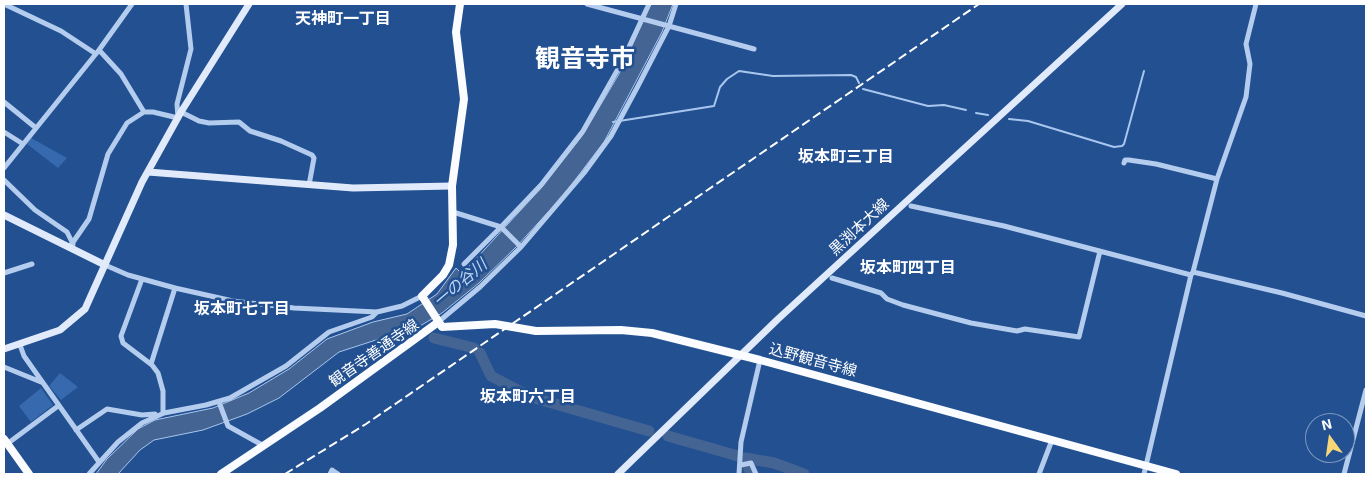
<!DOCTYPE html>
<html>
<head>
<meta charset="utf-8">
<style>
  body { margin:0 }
  #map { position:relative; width:1370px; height:478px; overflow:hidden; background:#225091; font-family:"Exo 2",sans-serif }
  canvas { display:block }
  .frame { position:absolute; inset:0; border:5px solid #fff; pointer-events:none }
  .north { position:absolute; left:1305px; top:413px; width:50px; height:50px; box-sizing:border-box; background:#225091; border:1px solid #7a96bd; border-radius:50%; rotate:346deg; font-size:14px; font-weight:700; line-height:20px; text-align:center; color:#fff }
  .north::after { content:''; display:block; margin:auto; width:18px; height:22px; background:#f8d677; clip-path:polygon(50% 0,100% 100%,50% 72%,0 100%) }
</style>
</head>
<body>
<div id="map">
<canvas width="1370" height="478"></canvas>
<div class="frame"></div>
<div class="north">N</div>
</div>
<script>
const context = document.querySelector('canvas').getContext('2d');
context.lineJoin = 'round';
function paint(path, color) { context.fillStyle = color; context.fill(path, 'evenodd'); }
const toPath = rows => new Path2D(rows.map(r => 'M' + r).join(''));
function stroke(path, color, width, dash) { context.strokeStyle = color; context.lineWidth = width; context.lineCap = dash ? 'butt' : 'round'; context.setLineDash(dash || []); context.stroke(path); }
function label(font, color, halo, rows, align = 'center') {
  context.font = font + ' "Exo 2","Noto Sans JP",sans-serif'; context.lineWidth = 5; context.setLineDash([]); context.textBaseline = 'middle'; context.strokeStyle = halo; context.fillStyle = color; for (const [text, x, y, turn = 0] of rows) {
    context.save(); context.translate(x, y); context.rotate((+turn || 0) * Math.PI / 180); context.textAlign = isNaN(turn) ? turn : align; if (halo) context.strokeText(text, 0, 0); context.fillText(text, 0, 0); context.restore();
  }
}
const green = toPath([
  [31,138,67,158,58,168,27,144],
  [60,373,78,387,61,400,49,386],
  [41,388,53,405,31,422,19,406]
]);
const water = toPath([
  [651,4,673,4,662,32,604,142,562,197,516,247,479,283,442,313,408,333,379,339,339,352,279,398,247,414,203,430,154,440,140,450,118,474,96,474,107,459,138,429,155,420,213,408,249,393,289,369,327,339,373,322,407,314,437,294,456,268,462,274,542,187,582,136,619,74,651,4]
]);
const stream = toPath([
  [863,89,928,106,944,105,966,110],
  [976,113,988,115],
  [1009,119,1028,121,1114,147,1122,146,1124,144,1144,71],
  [613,122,714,106,720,87,727,79,739,71,773,76,851,75,856,77,859,83]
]);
const river = toPath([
  [434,338,474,348],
  [480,353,491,376,531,397,649,431],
  [668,436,738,456],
  [745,458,774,463,804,474],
  [748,467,752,474]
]);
const street = toPath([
  [4,4,61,31,96,54],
  [587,4,754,49],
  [99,50,121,74,144,112],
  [4,102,36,128],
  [181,112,199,121,209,123,239,122,250,131,281,141,312,155,314,158,309,185],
  [4,132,23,144],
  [1124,163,1125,160,1129,160,1156,164,1217,179],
  [4,168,99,50,132,4],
  [4,180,35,210,67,232,73,244],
  [911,206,1004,226,1191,275,1193,272,1282,293,1366,316],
  [453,212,501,227,541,185,583,131,622,62,649,4],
  [69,248,89,219,108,154,127,123,144,112,153,112,178,118,177,104,191,49,186,4],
  [464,264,501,227,521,247],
  [105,265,128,275,175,288,233,301,294,308,377,312,402,306,422,296],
  [1193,272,1217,179,1246,97,1250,64,1246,44,1256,4],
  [4,273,32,264],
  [832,278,881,293,887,299,903,305,971,323,1017,331,1025,329,1079,337,1100,251],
  [142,279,121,336,123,343,152,365,158,373,163,391,163,413],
  [437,323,480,287,521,247,584,173,611,136,638,86,669,26,676,4],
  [20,345,24,356,99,462],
  [151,364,175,288],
  [4,367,41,382],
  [219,402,228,426,264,446],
  [76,430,107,409,142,415,155,414],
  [7,444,58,406],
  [741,465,751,463,756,474],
  [89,474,118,442,142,423,164,413,206,405,230,398,286,366,329,332,372,317,377,312],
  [330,474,332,470,338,474],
  [739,474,741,442,760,360],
  [1039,474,1052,440],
  [1144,474,1191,275],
  [1344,474,1366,390]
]);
const secondary = toPath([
  [148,172,353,188,452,186],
  [4,215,105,265],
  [4,349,60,330,85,309,142,182,181,112,249,4],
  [618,474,778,319,1122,4]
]);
const primary = toPath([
  [460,4,456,32,464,99,452,186,453,245,449,265,443,275,422,296,442,327,495,324,536,331,621,330,652,333,760,360,1176,474],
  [4,439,29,474],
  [221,474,320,408,437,323]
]);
const rail = toPath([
  [285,474,366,424,979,4]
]);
const streetNames = [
  ["黒渕本大線",859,227,-43],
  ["観音寺善通寺線",374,353,-35],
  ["込野観音寺線",813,360,15]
];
const neighbourhoodNames = [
  ["天神町一丁目",343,19],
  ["坂本町三丁目",846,157],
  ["坂本町四丁目",908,268],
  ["坂本町七丁目",242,309],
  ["坂本町六丁目",528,397]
];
const waterNames = [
  ["一の谷川",460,283,-40]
];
const townNames = [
  ["観音寺市",585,59]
];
paint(green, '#3669ae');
paint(water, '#446493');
stroke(water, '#a8c6ee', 1);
stroke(stream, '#a8c6ee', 2);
stroke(river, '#446493', 11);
stroke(street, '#b4cced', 5);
stroke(secondary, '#e0eafa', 7);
stroke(primary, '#fafcff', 8);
stroke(rail, '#fff', 2, [9, 4]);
label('15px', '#fff', '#225091', streetNames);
label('bold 16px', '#fff', '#225091', neighbourhoodNames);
label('italic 16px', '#c0d6f3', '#225091', waterNames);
label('bold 25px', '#fff', '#225091', townNames);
</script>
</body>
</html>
